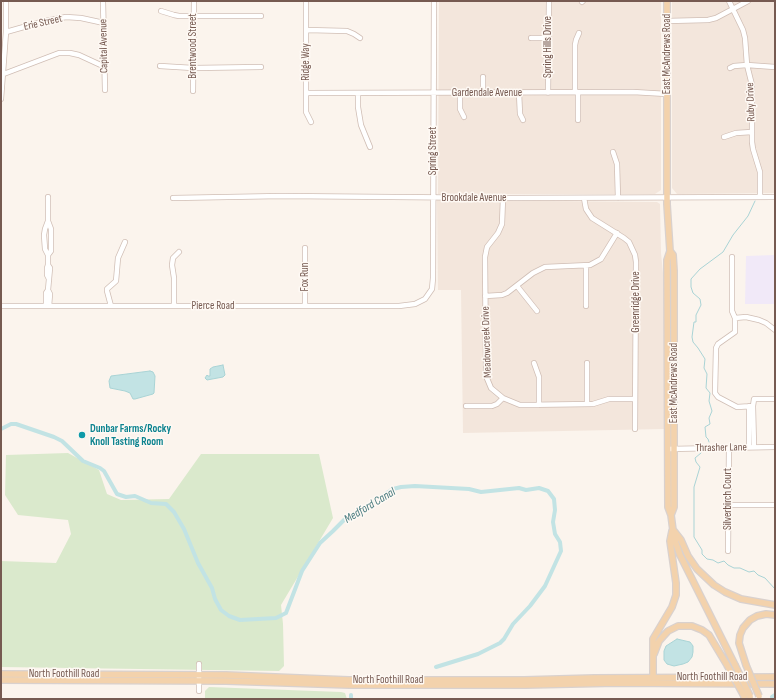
<!DOCTYPE html>
<html>
<head>
<meta charset="utf-8">
<style>
  body { margin:0 }
  #map { position:relative; width:776px; height:700px; overflow:hidden; background:#fbf4ed; font-family:"Sofia Sans Condensed",sans-serif }
  canvas { display:block }
  .frame { position:absolute; inset:0; border:2px solid #765a51; pointer-events:none }
</style>
</head>
<body>
<div id="map">
<canvas width="776" height="700"></canvas>
<div class="frame"></div>
</div>
<script>
const context = document.querySelector('canvas').getContext('2d');
context.lineJoin = 'round';
function paint(path, color) { context.fillStyle = color; context.fill(path, 'evenodd'); }
const toPath = rows => new Path2D(rows.map(r => 'M' + r).join(''));
function stroke(path, color, width, dash) { context.strokeStyle = color; context.lineWidth = width; context.lineCap = dash ? 'butt' : 'round'; context.setLineDash(dash || []); context.stroke(path); }
function label(font, color, halo, rows, align = 'center') {
  context.font = font + ' "Sofia Sans Condensed",sans-serif'; context.lineWidth = 3; context.setLineDash([]); context.textBaseline = 'middle'; context.strokeStyle = halo; context.fillStyle = color; for (const [text, x, y, turn = 0] of rows) {
    context.save(); context.translate(x, y); context.rotate((+turn || 0) * Math.PI / 180); context.textAlign = isNaN(turn) ? turn : align; if (halo) context.strokeText(text, 0, 0); context.fillText(text, 0, 0); context.restore();
  }
}
const residential = toPath([
  [439,1,661,1,661,190,655,194,438,194],
  [672,1,775,1,775,193,677,194,672,188],
  [437,200,657,202,660,204,661,253,664,283,664,429,463,433,461,290,438,290]
]);
const education = toPath([
  [775,255,775,304,745,304,746,256]
]);
const green = toPath([
  [68,453,99,470,107,494,121,500,169,499,201,454,319,454,333,518,281,605,283,624,284,666,279,671,1,667,1,561,56,563,71,534,68,520,18,515,5,495,6,455],
  [209,687,341,692,345,693,347,699,205,699,205,691]
]);
const water = toPath([
  [223,365,225,375,223,377,207,380,205,378,207,375,208,376,210,376,210,369,213,367,223,365],
  [150,371,153,372,155,376,154,393,153,394,135,399,133,399,130,393,125,391,110,388,109,381,111,376,150,371],
  [677,639,690,642,693,646,693,652,692,657,688,662,683,664,674,666,667,664,664,660,664,651,666,646,677,639]
]);
const stream = toPath([
  [709,442,708,439,706,437,705,427,710,424,709,418,712,411,709,401,710,393,706,388,707,374,704,368,705,359,698,348,693,342,692,337,694,322,696,322,696,315,701,305,700,299,693,293,691,287,691,279,700,269,723,252,733,235,748,216,755,201],
  [701,453,695,458,696,462,700,467,694,487,694,537,702,550,702,554,707,559,713,560,718,563,724,561,728,565,734,568,740,568,749,572,754,571,758,575,765,578,775,589]
]);
const canal = toPath([
  [1,429,11,424,16,424,54,437,62,441,83,461,100,468,104,471,117,494,126,497,135,496,151,503,166,504,174,512,184,529,198,563,212,588,215,599,221,610,229,616,240,620,276,618,286,613,302,571,320,543,333,531,345,519,369,505,393,489,401,487,415,486,469,489,481,492,519,488,526,490,539,488,548,491,554,499,555,510,553,522,555,534,560,542,561,551,545,586,530,606,513,624,504,639,500,643,478,654,436,667],
  [772,697,775,695],
  [351,699,351,695]
]);
const minor = toPath([
  [103,1,105,90],
  [306,1,306,112,311,122],
  [729,1,743,30,745,38,747,65,752,85,752,142,753,149,760,172,760,197],
  [582,2,583,1],
  [161,11,174,15,179,16,261,16],
  [667,21,708,20,716,18,748,1],
  [307,30,347,31,354,34,360,38],
  [6,32,45,21,66,17,81,18,104,23],
  [531,38,548,38],
  [160,66,193,68,261,67],
  [730,68,734,66,747,65,775,67],
  [1,75,59,53,70,53,79,55,105,67],
  [483,77,483,93],
  [193,91,194,1],
  [575,92,575,45,576,40,579,33],
  [306,93,633,92,667,94],
  [358,93,358,107,361,125,370,147],
  [460,93,460,109,464,117],
  [519,93,520,114,523,120],
  [548,93,549,1],
  [1,99,6,32,6,1],
  [578,120,578,92],
  [724,137,736,133,752,132],
  [613,152,617,164,618,198],
  [48,197,48,221,51,229,51,251,48,255,48,265,47,268,47,275,49,279],
  [173,198,282,196,503,198,775,197],
  [503,198,502,224,498,233,487,247,485,257,486,368,486,376,491,388,503,398,520,405,593,404,609,399,635,399],
  [584,198,586,209,592,218,624,238,629,242,635,255,636,262,635,429],
  [48,221,45,229,44,235,45,249,48,255],
  [732,257,732,311,735,318,735,332,718,344,716,348,715,393,718,397,737,407,753,406,754,399,775,399],
  [48,265,50,268,48,290,50,294,49,306],
  [517,286,537,311],
  [485,296,502,295,507,293,533,273,545,267,590,265,601,259,617,233],
  [1,306,399,306,415,304,425,299,432,289,433,278,434,1],
  [46,306,46,293,48,290],
  [111,306,107,291,107,289,116,281,118,258,125,242],
  [174,306,174,278,172,265,173,258,179,252],
  [305,306,305,248],
  [586,306,586,266],
  [735,318,746,317,759,320,766,323,775,330],
  [534,363,539,377,539,405],
  [587,363,587,404],
  [466,406,492,406,497,404,503,398],
  [749,406,749,447],
  [753,406,754,447],
  [668,449,775,447],
  [729,505,775,505],
  [728,551,729,448],
  [199,691,199,664]
]);
const major = toPath([
  [667,1,667,204,670,251,673,255,674,271,674,507,671,515],
  [670,251,667,260,668,507,671,515,674,538,680,555,735,665],
  [674,531,681,540,688,556,697,569,714,585,725,592,741,599,775,605],
  [654,654,659,641,668,631,678,626,692,626,702,630,709,635,727,665],
  [746,665,739,643,740,635,743,628,750,620,757,616,766,614,775,615],
  [1,674,226,675,349,680,524,680,594,678,775,677],
  [1,680,226,681,349,685,526,685,616,683,775,684],
  [653,680,653,639,672,607,676,595,676,583,670,541,672,531],
  [744,696,749,699]
]);
const majorBridge = toPath([
  [727,665,744,696],
  [735,665,750,696],
  [746,665,759,696]
]);
const markers = [
  [82,435,4,"#0f9aa8"]
];
const streetNames = [
  ["Erie Street",43,23,-13],
  ["Capital Avenue",104,46,-91],
  ["Brentwood Street",193,46,-90],
  ["Spring Hills Drive",548,47,-90],
  ["East McAndrews Road",667,54,-90],
  ["Ridge Way",306,62,-90],
  ["Gardendale Avenue",487,93],
  ["Ruby Drive",751,102,-92],
  ["Spring Street",433,151,-90],
  ["Brookdale Avenue",474,198],
  ["Fox Run",305,277,-90],
  ["Greenridge Drive",636,302,-90],
  ["Pierce Road",213,306],
  ["Meadowcreek Drive",487,342,-92],
  ["East McAndrews Road",674,383,-90],
  ["Thrasher Lane",721,448,-1],
  ["Silverbirch Court",728,499,-90],
  ["North Foothill Road",64,674],
  ["North Foothill Road",712,677],
  ["North Foothill Road",388,680]
];
const cultureNames = [
  ["Dunbar Farms/Rocky",90,429],
  ["Knoll Tasting Room",90,442]
];
const waterNames = [
  ["Medford Canal",370,506,-31]
];
paint(residential, '#f3e6dc');
paint(education, '#f1e9f8');
paint(green, '#dae9cc');
paint(water, '#c2e3e4');
stroke(water, '#a9d3d5', 1);
stroke(stream, '#a9d3d5', 1);
stroke(canal, '#c2e3e4', 4);
stroke(minor, '#d0beb5', 6);
stroke(major, '#d9d1ce', 8);
stroke(minor, '#fff', 4.5);
stroke(major, '#f3d2ac', 5.5);
stroke(majorBridge, '#d9d1ce', 8, []);
stroke(majorBridge, '#f3d2ac', 5.5);
for (const [x, y, r, color] of markers) { const dot = new Path2D(); dot.arc(x, y, r, 0, 2 * Math.PI); context.fillStyle = color; context.fill(dot); stroke(dot, '#fef9f4', 1.5); }
label('11px', '#765a51', '#fef9f4', streetNames);
label('bold 11px', '#0d838f', '#fef9f4', cultureNames, 'left');
label('italic 12px', '#487b7f', '#fef9f4', waterNames);
</script>
</body>
</html>
